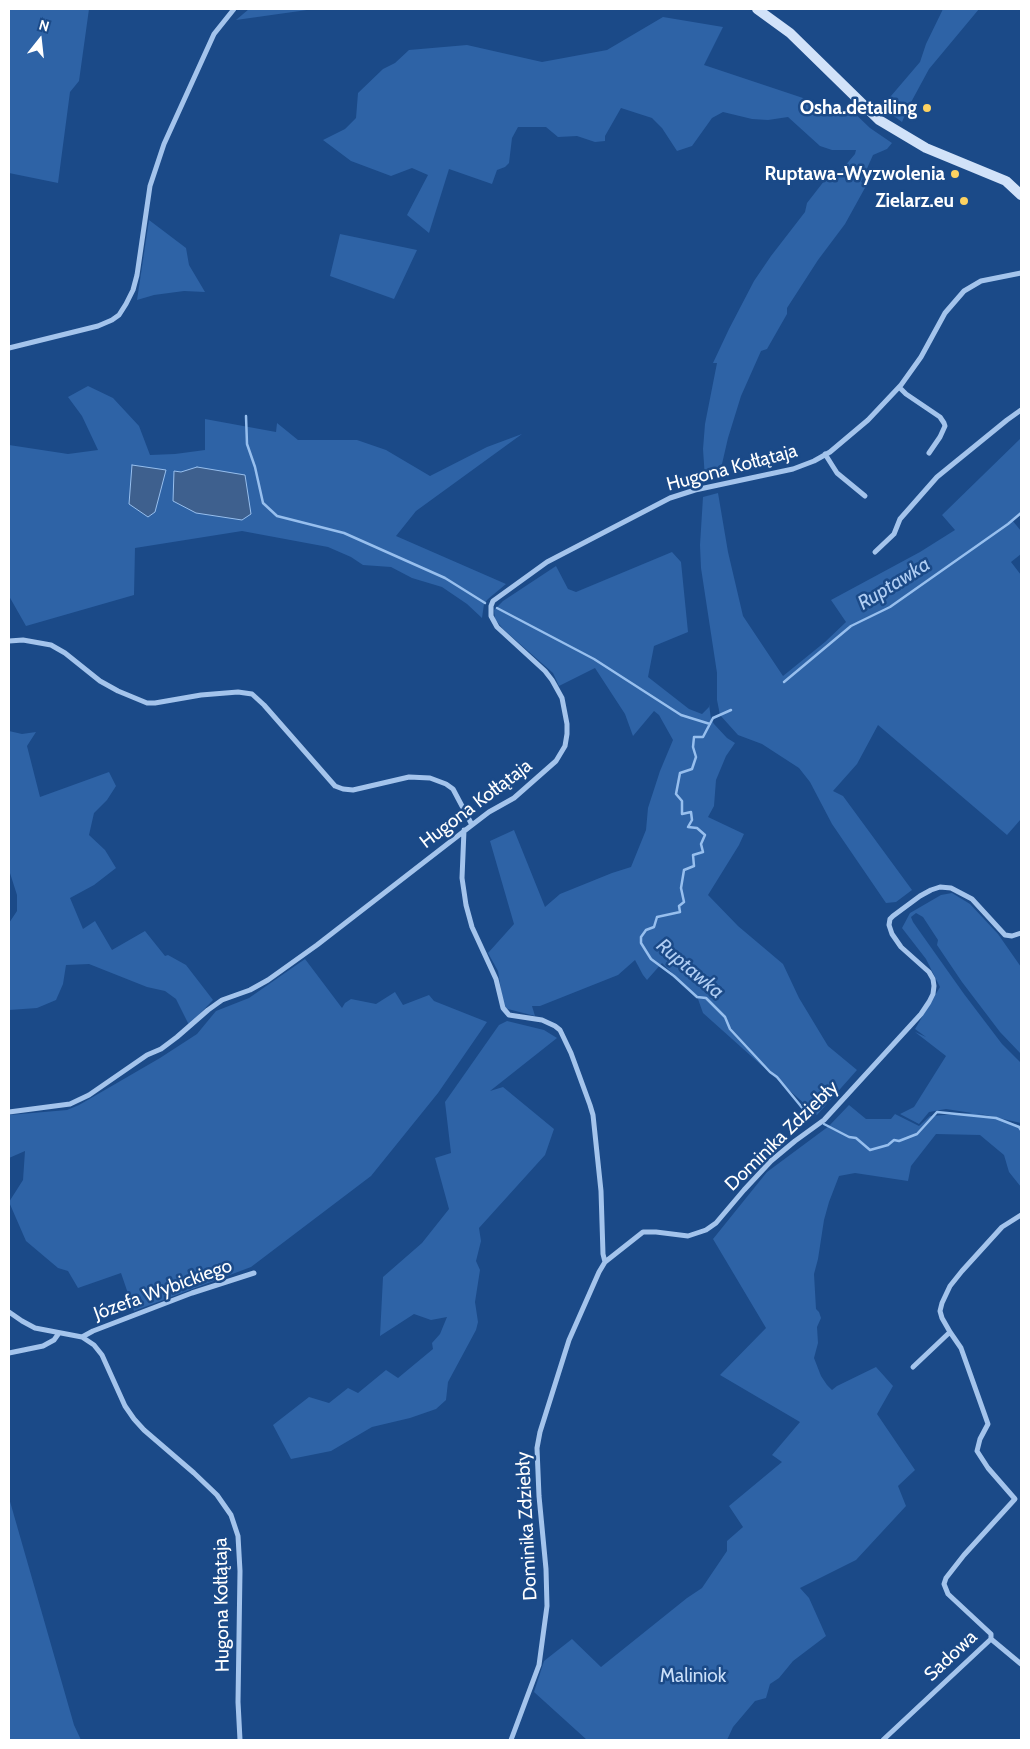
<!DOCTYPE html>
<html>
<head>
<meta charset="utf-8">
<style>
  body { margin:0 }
  #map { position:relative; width:1030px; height:1749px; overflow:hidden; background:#1b4a88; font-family:Cabin,sans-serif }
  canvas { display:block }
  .frame { position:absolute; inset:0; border:10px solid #fff; pointer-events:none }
  .north { position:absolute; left:15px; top:15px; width:50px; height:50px; -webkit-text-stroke:4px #1b4a88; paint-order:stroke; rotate:16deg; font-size:14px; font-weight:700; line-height:20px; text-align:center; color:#fff }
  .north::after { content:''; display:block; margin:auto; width:18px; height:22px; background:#fff; clip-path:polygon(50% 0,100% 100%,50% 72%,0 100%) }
</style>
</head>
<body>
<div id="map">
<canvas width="1030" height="1749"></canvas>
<div class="frame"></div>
<div class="north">N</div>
</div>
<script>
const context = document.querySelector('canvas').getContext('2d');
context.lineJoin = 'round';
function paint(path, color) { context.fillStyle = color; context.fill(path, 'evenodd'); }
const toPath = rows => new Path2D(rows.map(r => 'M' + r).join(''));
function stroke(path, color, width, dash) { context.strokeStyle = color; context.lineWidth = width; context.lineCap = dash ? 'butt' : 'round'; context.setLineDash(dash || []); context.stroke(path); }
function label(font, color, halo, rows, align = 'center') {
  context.font = font + ' Cabin,sans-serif'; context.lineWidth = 5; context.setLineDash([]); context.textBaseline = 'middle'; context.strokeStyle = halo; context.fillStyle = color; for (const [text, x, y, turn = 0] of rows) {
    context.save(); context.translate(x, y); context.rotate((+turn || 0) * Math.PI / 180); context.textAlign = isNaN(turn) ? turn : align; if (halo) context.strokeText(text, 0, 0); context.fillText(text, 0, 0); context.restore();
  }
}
const green = toPath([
  [9,9,89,9,79,81,70,92,58,183,9,173],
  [249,9,314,9,236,20],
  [943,9,979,9,929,69,909,106,902,122,880,106,891,96,920,62,926,44],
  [663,17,723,27,704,65,806,99,839,114,848,107,870,128,892,143,887,149,873,155,861,182,866,186,845,224,818,260,787,308,787,314,767,349,761,351,741,396,728,438,719,477,705,479,703,449,705,424,717,363,713,363,729,329,754,281,771,256,805,212,807,203,828,176,838,174,855,154,856,150,832,150,820,146,788,117,768,120,752,119,723,112,712,118,692,146,677,151,662,128,652,118,621,108,605,136,605,141,595,142,577,136,558,137,546,127,518,127,512,138,509,163,505,167,497,170,492,184,449,169,429,233,407,215,428,175,412,168,391,176,351,161,323,140,345,129,356,118,358,93,383,69,395,63,409,50,467,45,542,62,607,50],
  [149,220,186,248,189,265,205,292,184,291,154,295,137,300],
  [340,234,417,250,394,299,330,276],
  [88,386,113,398,139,426,150,455,175,454,205,450,205,419,276,432,277,423,298,440,357,440,386,450,430,476,487,447,522,434,416,511,396,536,506,584,488,599,484,604,482,618,467,604,442,587,412,578,391,567,363,565,351,557,328,547,242,531,135,548,134,595,26,626,9,596,9,547,10,541,9,540,9,445,68,454,98,450,82,416,68,397],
  [1021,438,1021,512,1012,520,1021,531,1021,554,1011,562,1021,575,1021,819,1007,835,878,725,857,764,833,791,843,796,912,890,896,902,886,903,832,824,810,782,799,768,762,744,738,735,720,715,717,700,717,673,701,568,700,545,703,497,718,493,728,552,743,616,783,676,825,642,846,622,831,600,920,552,955,530,942,515],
  [672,552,681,562,688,632,654,646,648,677,689,709,702,714,709,707,709,704,711,719,714,724,727,738,735,743,726,756,716,780,714,806,708,817,744,834,739,845,708,895,738,926,783,964,799,998,828,1046,857,1070,817,1115,703,1013,698,999,662,963,647,980,643,975,635,960,618,975,540,1006,532,1006,535,1016,504,1008,498,971,488,953,514,924,490,841,514,830,545,907,560,894,612,873,631,867,646,830,648,808,660,771,673,740,659,715,654,711,633,736,625,714,595,668,559,686,553,673,503,629,495,619,494,610,503,601,556,566,568,589,576,592],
  [9,731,22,734,36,732,27,746,40,797,109,772,116,786,107,800,94,813,89,835,105,850,116,868,94,885,70,898,83,929,95,921,112,950,145,931,165,956,168,955,186,965,213,1000,189,1025,176,999,165,991,147,987,89,964,66,965,63,984,56,1000,37,1008,9,1010,9,923,17,911,17,895,9,870],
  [952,893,970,904,998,934,1021,967,1021,1054,1000,1032,962,982,937,945,938,940,923,917,916,913,911,917,913,922,964,994,1002,1044,1021,1063,1021,1123,976,1113,1021,1126,1021,1187,1009,1172,1004,1155,980,1135,936,1134,911,1166,908,1181,855,1173,839,1176,829,1202,824,1220,818,1259,814,1274,816,1309,819,1312,821,1318,817,1327,818,1343,814,1358,821,1376,827,1385,832,1390,837,1386,876,1367,893,1386,877,1414,915,1470,898,1486,906,1506,856,1560,800,1588,809,1598,826,1636,793,1661,779,1678,770,1684,766,1698,755,1701,733,1727,727,1740,587,1740,534,1692,544,1661,572,1639,601,1667,687,1598,702,1588,727,1551,727,1541,743,1527,729,1506,782,1462,772,1455,800,1422,720,1375,766,1328,713,1239,767,1172,829,1126,849,1105,866,1119,891,1119,895,1114,919,1126,930,1116,972,1113,946,1109,929,1112,919,1124,900,1114,914,1107,946,1056,915,1032,926,1037,915,1029,940,987,926,959,902,928,910,913,941,895],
  [305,959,342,1008,345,1003,351,999,376,1004,395,992,403,1005,429,995,434,1001,487,1022,438,1093,371,1176,251,1267,134,1311,121,1273,78,1288,68,1271,58,1268,26,1241,9,1202,23,1180,25,1151,9,1158,9,1115,67,1110,79,1105,160,1058,197,1034,216,1011,249,998],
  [507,1021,544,1030,557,1038,490,1091,503,1087,554,1129,545,1155,479,1228,481,1241,476,1261,480,1270,475,1302,478,1322,476,1330,448,1382,446,1400,436,1409,410,1418,372,1427,331,1451,291,1459,273,1425,309,1397,329,1403,348,1388,358,1393,386,1370,398,1378,433,1349,432,1343,440,1334,447,1317,431,1320,414,1314,380,1336,383,1277,422,1243,449,1209,435,1158,451,1153,445,1102,499,1025],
  [9,1498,74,1725,81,1740,9,1740]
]);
const water = toPath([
  [132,465,166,470,155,512,148,517,129,504,132,465],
  [197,467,245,475,251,514,242,520,196,513,173,501,174,471,181,472,197,467]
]);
const stream = toPath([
  [246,416,247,444,255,467,263,503,277,516,344,533,445,578,485,603],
  [497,608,594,659,681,715,710,724],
  [784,682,851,626,890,607,1008,524,1021,513],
  [731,710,713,718,703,737,694,737,693,747,696,757,692,769,680,773,676,794,682,801,682,814,691,812,692,820,688,827,697,828,705,835,701,844,703,852,693,855,694,866,684,870,681,888,684,902,679,906,680,912,657,917,654,927,646,930,641,937,641,943,651,959,674,976,697,997,706,998,725,1017,730,1029,770,1072,777,1077,804,1110],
  [824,1124,849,1137,856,1138,870,1150,888,1145,894,1140,899,1141,917,1134,937,1112,996,1118,1019,1127,1021,1130]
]);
const street = toPath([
  [9,348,98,326,112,320,119,315,126,304,133,290,137,275,150,186,164,144,214,34,234,9],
  [899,387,906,394,940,417,944,423,945,426,940,437,929,453],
  [825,454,837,473,865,496],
  [875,552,894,534,900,519,937,477,1007,420,1021,410],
  [9,641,23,640,51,645,65,653,100,681,118,691,147,703,155,703,201,695,238,692,252,694,264,705,335,786,343,789,353,790,409,777,430,778,446,784,453,789,472,825],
  [464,830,462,878,466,905,472,927,496,979,503,1008,509,1015,542,1020,555,1026,560,1030,571,1053,590,1105,593,1115,601,1191,603,1254,605,1262],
  [9,1112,70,1104,89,1095,147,1055,161,1049,177,1037,208,1010,222,1000,250,990,268,980,317,945,472,825,489,812,514,798,556,761,565,746,567,734,567,724,562,698,552,680,545,671,497,627,491,616,491,606,493,601,547,562,670,498,695,490,793,469,814,461,830,452,868,420,901,385,921,357,945,313,964,291,981,281,1021,273],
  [9,1312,22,1321,35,1328,82,1337,94,1345,102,1355,125,1406,134,1419,144,1430,194,1473,217,1495,231,1515,238,1536,240,1571,238,1702,240,1740],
  [950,1332,942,1318,940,1311,942,1303,950,1286,962,1271,1002,1227,1021,1215],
  [82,1337,93,1331,192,1293,254,1273],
  [9,1353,43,1346,54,1340,59,1333],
  [991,1639,1021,1664],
  [511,1740,539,1665,547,1606,546,1569,539,1496,537,1448,540,1432,569,1340,599,1272,605,1262,643,1232,656,1232,688,1236,706,1230,716,1223,744,1190,771,1161,795,1141,824,1120,921,1014,929,1002,933,994,934,986,933,979,929,972,901,947,892,934,889,925,890,919,893,916,920,896,931,890,940,887,951,888,972,899,1005,935,1012,936,1021,933],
  [883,1740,991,1639,991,1634,948,1594,944,1584,946,1578,964,1555,1015,1499,988,1468,977,1451,980,1439,988,1424,961,1348,950,1332,913,1367]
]);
const secondary = toPath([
  [757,9,790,33,879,120,926,148,1006,181,1021,195]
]);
const markers = [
  [927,108,5,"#fdd261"],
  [955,174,5,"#fdd261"],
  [964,201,5,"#fdd261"]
];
const poiNames = [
  ["Osha.detailing",917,108],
  ["Ruptawa-Wyzwolenia",945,174],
  ["Zielarz.eu",954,201]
];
const streetNames = [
  ["Hugona Kołłątaja",732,468,-15],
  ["Hugona Kołłątaja",476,804,-37],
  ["Dominika Zdziebły",782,1136,-44],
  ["Józefa Wybickiego",163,1290,-20],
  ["Dominika Zdziebły",527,1526,-93],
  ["Hugona Kołłątaja",222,1605,-91],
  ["Sadowa",951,1656,-43]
];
const parkNames = [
  ["Maliniok",693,1676]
];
const waterNames = [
  ["Ruptawka",894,584,-32],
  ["Ruptawka",690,969,40]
];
paint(green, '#2e63a6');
paint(water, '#3e608e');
stroke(water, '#97bfee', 1);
stroke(stream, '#97bfee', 2.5);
stroke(street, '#a4c4ec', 5);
stroke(secondary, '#d1e2f9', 10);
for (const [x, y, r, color] of markers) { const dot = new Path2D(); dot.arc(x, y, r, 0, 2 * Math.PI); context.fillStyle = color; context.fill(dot); stroke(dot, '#1b4a88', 2); }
label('bold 19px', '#fff', '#1b4a88', poiNames, 'right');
label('19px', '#fff', '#1b4a88', streetNames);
label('19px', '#cadff9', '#1b4a88', parkNames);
label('italic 20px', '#b0cef4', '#1b4a88', waterNames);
</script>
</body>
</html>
